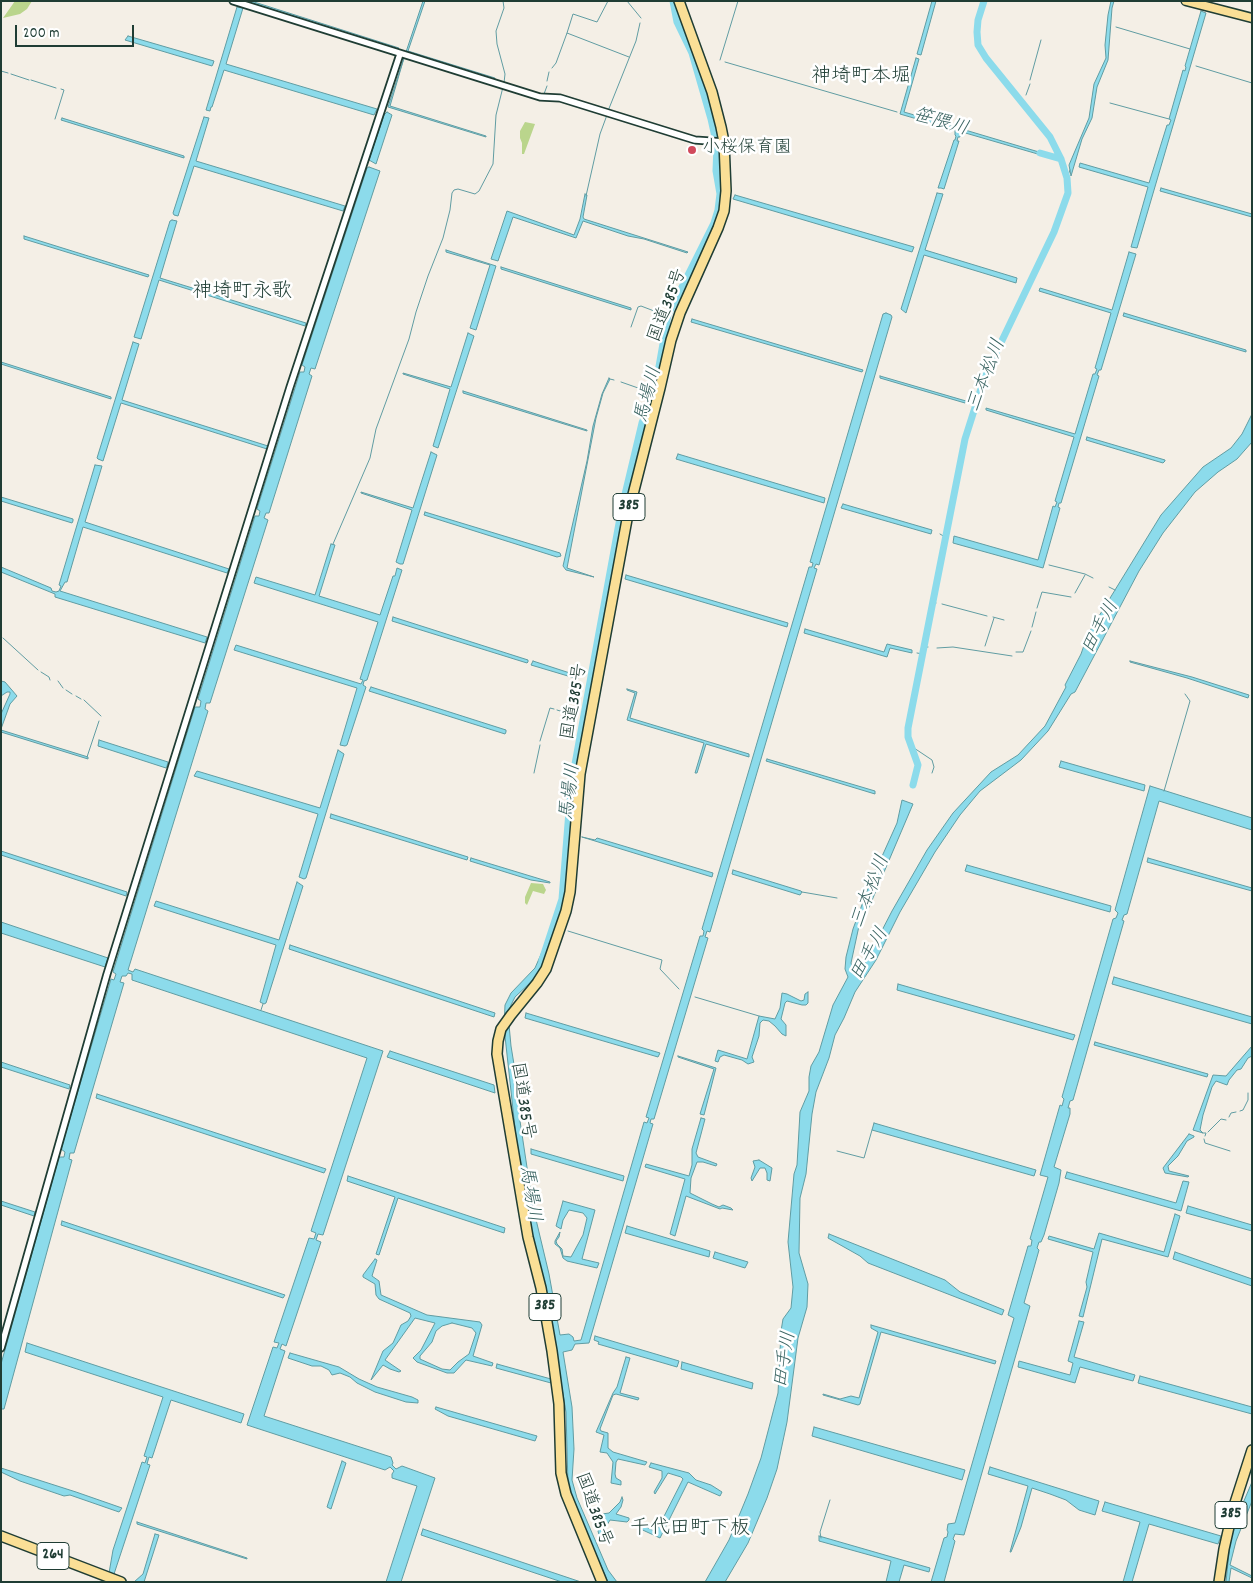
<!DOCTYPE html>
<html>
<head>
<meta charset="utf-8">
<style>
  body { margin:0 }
  #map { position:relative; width:1253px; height:1583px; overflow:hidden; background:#f4efe6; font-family:Dekko,sans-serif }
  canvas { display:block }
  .frame { position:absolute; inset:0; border:2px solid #1f3d34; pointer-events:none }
  .scale { position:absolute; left:15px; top:25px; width:119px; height:22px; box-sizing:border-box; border:2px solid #1f3d34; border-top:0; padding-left:6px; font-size:15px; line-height:18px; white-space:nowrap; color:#1f3d34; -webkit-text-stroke:4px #fff; paint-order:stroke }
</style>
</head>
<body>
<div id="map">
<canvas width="1253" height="1583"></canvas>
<div class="frame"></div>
<div class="scale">200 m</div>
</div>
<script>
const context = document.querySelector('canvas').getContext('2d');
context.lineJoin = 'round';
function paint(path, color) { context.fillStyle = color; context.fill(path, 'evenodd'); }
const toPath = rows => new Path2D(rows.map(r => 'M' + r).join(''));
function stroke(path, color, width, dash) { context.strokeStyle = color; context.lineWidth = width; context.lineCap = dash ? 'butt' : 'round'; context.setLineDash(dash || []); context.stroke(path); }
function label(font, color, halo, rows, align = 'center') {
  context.font = font + ' Dekko,"Klee One",sans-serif'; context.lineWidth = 5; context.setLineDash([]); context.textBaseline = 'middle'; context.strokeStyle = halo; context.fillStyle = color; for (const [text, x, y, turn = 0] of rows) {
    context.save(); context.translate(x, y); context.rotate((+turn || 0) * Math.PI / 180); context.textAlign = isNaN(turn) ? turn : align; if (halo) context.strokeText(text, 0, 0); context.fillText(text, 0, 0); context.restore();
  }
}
const green = toPath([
  [15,1,32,1,27,9,20,14,3,18],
  [525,122,535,124,524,154,522,154,522,143,520,138,520,131],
  [531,883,543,884,546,890,544,894,533,891,527,905,525,903,525,897]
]);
const water = toPath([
  [245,1,251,1,399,48,398,49,245,1],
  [423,1,425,1,408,51,495,78,495,80,406,52,423,1],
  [932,1,936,1,921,55,917,54,932,1],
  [1111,1,1114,1,1112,8,1108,60,1097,87,1092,118,1082,139,1071,176,1069,165,1089,118,1094,84,1106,58,1105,45,1108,15,1111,1],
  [237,7,243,8,226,64,377,109,374,115,224,70,212,107,211,107,210,111,206,110,237,7],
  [1201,11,1206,13,1137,248,1131,247,1148,187,1079,167,1080,163,1149,183,1167,125,1169,125,1171,120,1169,119,1183,70,1185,71,1186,67,1185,66,1201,11],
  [128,36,214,61,213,64,212,66,125,40,128,36],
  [404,58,390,106,486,136,486,137,388,107,404,58],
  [916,58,919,59,904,112,952,126,951,129,900,114,916,58],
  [387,112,392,115,376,164,369,160,384,115,387,112],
  [204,117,209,118,196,161,345,206,343,211,194,166,178,216,174,215,173,213,204,117],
  [62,118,184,156,184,158,61,120,62,118],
  [955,127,1049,155,1048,157,962,132,960,137,958,137,957,141,959,141,944,189,941,188,938,188,954,140,955,140,956,136,955,135,955,127],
  [369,167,380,171,315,369,311,368,309,374,312,376,269,513,266,513,264,518,268,520,210,703,206,703,205,709,208,711,128,970,133,972,135,969,383,1051,323,1235,318,1234,316,1240,321,1242,286,1346,282,1344,280,1349,285,1351,264,1416,391,1457,393,1463,392,1465,396,1469,402,1466,435,1478,401,1582,386,1582,417,1486,392,1478,392,1474,394,1471,390,1467,385,1470,247,1425,273,1347,277,1348,279,1343,274,1342,309,1238,314,1239,316,1233,311,1231,367,1058,132,980,132,974,128,973,126,976,122,976,120,982,124,983,74,1153,70,1153,69,1159,72,1160,4,1409,1,1409,1,1364,59,1157,64,1157,65,1152,61,1149,111,979,114,980,116,974,113,972,195,707,200,707,201,701,198,699,255,516,259,516,260,511,257,509,300,372,304,372,305,367,302,365,367,168,369,167],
  [1161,188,1252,214,1252,217,1160,191,1161,188],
  [937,193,943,194,925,250,1017,278,1016,283,924,255,906,313,901,309,937,193],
  [585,194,587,195,583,217,584,219,688,252,687,253,644,239,628,236,583,221,576,238,513,217,498,261,491,259,507,211,574,235,580,219,585,194],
  [735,195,914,247,912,252,733,199,735,195],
  [172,220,177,221,160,278,306,323,305,326,159,280,141,339,134,337,170,221,172,220],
  [24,236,149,275,148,277,24,239,24,236],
  [446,250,496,266,476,330,470,328,490,265,446,252,446,250],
  [1129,252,1136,254,1101,370,1099,370,1097,375,1099,376,1061,503,1059,503,1058,507,1060,508,1043,568,953,543,954,536,1038,560,1053,506,1055,507,1057,502,1055,501,1074,437,986,410,986,408,1075,434,1093,374,1095,374,1097,369,1095,368,1111,313,1039,291,1040,288,1112,310,1129,252],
  [501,267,631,308,631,310,501,269,501,267],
  [886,313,891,315,892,317,819,565,816,564,814,568,817,569,710,932,707,931,705,937,708,938,654,1119,651,1119,650,1123,653,1124,589,1343,575,1344,572,1350,563,1352,572,1407,574,1449,572,1480,577,1498,608,1570,617,1582,608,1582,573,1501,568,1485,566,1412,544,1282,531,1228,516,1137,504,1027,505,1005,511,993,535,968,542,952,547,955,540,971,531,982,515,997,511,1005,508,1014,511,1046,519,1095,520,1121,533,1207,549,1274,560,1335,569,1334,573,1337,574,1341,581,1340,644,1122,647,1123,649,1118,646,1117,700,936,703,936,704,931,702,929,809,567,812,567,813,563,810,562,883,314,886,313],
  [1124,313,1246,350,1246,352,1123,316,1124,313],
  [692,319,863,370,862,372,691,322,692,319],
  [468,333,474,336,438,448,433,446,450,389,403,374,403,373,451,387,468,333],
  [133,342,139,344,122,400,268,446,267,449,121,403,103,461,98,459,97,458,133,342],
  [1,362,111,397,111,399,1,364,1,362],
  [880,376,966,401,965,403,880,378,880,376],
  [609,378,610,379,603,393,596,418,567,568,594,577,566,570,563,566,587,461,593,426,602,394,609,378],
  [463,391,587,430,587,431,463,393,463,391],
  [1252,414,1252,442,1237,459,1218,472,1195,492,1163,533,1139,571,1075,692,1071,694,1048,731,1021,760,980,791,960,815,935,852,900,912,876,960,855,992,844,1018,835,1035,829,1058,816,1092,812,1114,806,1174,800,1198,799,1253,808,1284,807,1307,798,1338,787,1422,777,1469,767,1498,748,1543,725,1582,705,1582,729,1540,748,1494,761,1458,778,1393,781,1331,783,1319,791,1308,793,1287,788,1242,794,1174,797,1165,800,1112,809,1091,809,1077,811,1066,819,1052,833,1005,848,977,845,969,846,957,853,929,870,883,897,823,902,800,913,804,867,912,859,926,851,963,854,974,864,965,892,911,927,850,953,813,991,772,1018,755,1045,726,1066,687,1065,685,1081,654,1088,634,1161,515,1203,467,1231,448,1242,434,1252,414],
  [1087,437,1165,460,1165,461,1163,463,1086,440,1087,437],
  [431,452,437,455,403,564,400,564,396,562,412,510,361,493,361,492,413,508,431,452],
  [678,454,825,498,824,503,676,459,678,454],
  [95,465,102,466,85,522,229,569,227,573,83,527,67,582,65,582,60,591,207,637,205,643,55,597,55,594,1,572,1,567,51,588,52,591,56,592,59,591,61,586,59,585,95,465],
  [1,497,73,519,73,521,72,523,1,501,1,497],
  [843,504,932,530,931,534,841,508,843,504],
  [425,512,560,553,561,556,557,557,424,515,425,512],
  [331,544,335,545,319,596,380,615,393,576,395,576,397,568,402,570,367,680,364,681,363,685,366,687,347,745,345,746,340,745,357,688,234,650,236,645,361,684,363,680,360,679,378,622,254,583,256,577,315,595,331,544],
  [626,575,788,623,787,627,625,579,626,575],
  [393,617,528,660,528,662,527,663,392,621,393,617],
  [805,629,884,652,887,644,912,650,912,653,890,648,887,657,804,633,805,629],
  [533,661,579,676,578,679,531,665,533,661],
  [1130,661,1192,677,1249,695,1248,698,1187,678,1130,662,1130,661],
  [1,681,5,682,17,696,10,704,1,729,1,714,10,694,10,692,7,692,1,696,1,681],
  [371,687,506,730,506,732,505,734,369,691,371,687],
  [627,689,637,692,630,718,749,754,749,757,706,744,697,773,695,773,704,743,627,720,635,693,627,690,627,689],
  [1,730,88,757,88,759,1,732,1,730],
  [99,740,168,762,167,766,166,768,98,746,99,740],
  [338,750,344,754,306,878,304,879,299,877,318,814,194,776,197,771,320,808,338,750],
  [767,759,875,791,875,794,766,761,767,759],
  [1061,761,1145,785,1144,791,1059,767,1061,761],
  [1150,786,1252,818,1252,830,1159,801,1127,914,1124,915,1122,920,1124,921,1073,1100,1070,1101,1068,1108,1070,1108,1070,1114,1054,1167,1061,1170,1059,1183,1044,1235,1041,1242,1039,1242,1037,1248,1039,1250,1024,1303,1030,1306,964,1535,955,1534,953,1539,955,1541,944,1582,931,1582,944,1538,947,1537,948,1532,947,1530,948,1524,955,1523,1014,1318,1008,1315,1028,1246,1031,1246,1032,1240,1030,1239,1048,1177,1040,1175,1060,1105,1062,1106,1064,1099,1062,1097,1113,919,1116,918,1118,913,1115,910,1150,786],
  [331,814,468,857,467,860,330,818,331,814],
  [582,837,595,840,597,838,713,873,712,877,582,837],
  [1,851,127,892,126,896,1,855,1,851],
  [471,858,550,882,550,883,531,880,470,861,471,858],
  [1148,858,1252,888,1252,891,1147,862,1148,858],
  [967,865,1111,906,1110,912,965,871,967,865],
  [733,870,801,891,802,892,800,895,732,874,733,870],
  [297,882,303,886,266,1003,264,1004,260,1002,276,945,154,906,156,901,279,940,297,882],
  [1,922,108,958,105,967,1,933,1,922],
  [290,945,495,1013,494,1017,289,949,290,945],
  [1114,977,1252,1017,1252,1024,1112,984,1114,977],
  [898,984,1075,1035,1073,1040,897,990,898,984],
  [808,992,808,1003,806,1005,802,1005,787,1001,785,1003,781,1019,786,1025,786,1036,782,1034,775,1026,769,1021,763,1020,760,1023,759,1036,752,1057,754,1062,748,1064,742,1060,724,1055,720,1057,718,1062,715,1061,718,1050,747,1059,759,1016,775,1019,780,1008,782,993,787,994,801,1001,804,1000,805,994,808,992],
  [526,1013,660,1053,658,1057,525,1018,526,1013],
  [1095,1042,1208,1074,1207,1077,1094,1045,1095,1042],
  [1252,1046,1252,1056,1248,1058,1241,1069,1237,1070,1229,1080,1227,1085,1216,1081,1212,1087,1203,1115,1200,1130,1203,1133,1193,1130,1213,1075,1226,1076,1252,1046],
  [390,1051,494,1085,495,1093,387,1057,390,1051],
  [678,1056,716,1068,704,1115,700,1114,714,1069,678,1057,678,1056],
  [1,1062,70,1085,69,1089,1,1067,1,1062],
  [97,1094,326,1169,324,1173,96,1098,97,1094],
  [701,1118,705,1119,696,1153,698,1157,717,1164,716,1166,703,1162,697,1162,691,1178,690,1193,712,1204,719,1207,723,1205,731,1208,733,1210,722,1208,720,1209,686,1196,675,1236,670,1234,685,1179,645,1167,646,1164,689,1176,692,1165,692,1149,701,1118],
  [874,1123,1036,1170,1034,1176,872,1130,874,1123],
  [1189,1134,1194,1136,1194,1137,1187,1141,1178,1156,1168,1166,1169,1171,1189,1176,1188,1177,1165,1173,1163,1168,1189,1134],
  [531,1149,624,1176,623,1181,531,1154,531,1149],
  [759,1160,772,1168,770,1181,767,1180,767,1173,765,1168,760,1168,752,1181,751,1178,755,1167,753,1161,759,1160],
  [1067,1172,1176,1203,1183,1181,1189,1182,1181,1211,1065,1178,1067,1172],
  [348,1176,505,1228,504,1233,398,1198,379,1255,376,1254,395,1197,347,1181,348,1176],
  [1,1201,35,1212,34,1216,1,1205,1,1201],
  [563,1201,595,1210,582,1259,599,1263,597,1268,567,1261,563,1258,560,1248,555,1244,555,1241,560,1232,559,1237,556,1241,557,1244,562,1249,563,1256,571,1257,583,1235,587,1218,583,1213,569,1210,563,1220,561,1229,556,1226,563,1201],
  [1188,1206,1252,1225,1252,1231,1186,1213,1188,1206],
  [1175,1214,1180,1216,1168,1257,1102,1239,1083,1317,1079,1316,1087,1287,1086,1282,1093,1252,1048,1239,1049,1236,1094,1249,1099,1233,1164,1252,1175,1214],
  [62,1221,285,1295,283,1298,61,1225,62,1221],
  [627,1226,710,1251,709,1257,625,1233,627,1226],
  [829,1234,945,1280,960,1292,1004,1310,1002,1315,868,1263,860,1256,828,1238,829,1234],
  [715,1252,748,1262,745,1268,713,1258,715,1252],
  [1175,1252,1252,1279,1252,1286,1173,1259,1175,1252],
  [375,1259,377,1260,372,1276,379,1281,381,1295,427,1315,480,1322,482,1325,473,1356,493,1363,492,1366,466,1360,454,1373,447,1373,417,1362,413,1358,421,1350,435,1323,415,1318,385,1360,401,1371,399,1372,390,1369,383,1365,371,1380,383,1351,393,1343,401,1325,408,1321,411,1316,410,1313,379,1299,376,1295,375,1284,363,1277,363,1275,375,1259],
  [452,1323,472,1328,476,1333,469,1354,458,1362,450,1370,442,1369,420,1359,420,1356,432,1342,436,1331,442,1326,452,1323],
  [1079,1321,1084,1322,1074,1357,1135,1375,1133,1381,1080,1367,1075,1383,1018,1367,1019,1361,1070,1375,1073,1363,1068,1361,1079,1321],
  [871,1325,996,1361,995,1364,881,1332,860,1404,858,1405,823,1395,823,1394,840,1399,851,1396,859,1398,878,1332,871,1328,871,1325],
  [595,1336,679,1361,677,1367,598,1344,599,1342,594,1340,595,1336],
  [27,1343,244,1414,241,1423,171,1400,152,1458,149,1457,147,1464,150,1465,114,1574,112,1575,112,1582,101,1582,109,1573,113,1550,142,1462,145,1463,147,1457,144,1456,163,1397,25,1352,27,1343],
  [290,1353,339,1367,359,1379,377,1387,412,1397,418,1400,418,1403,406,1402,375,1392,357,1383,350,1377,340,1373,332,1375,329,1370,321,1366,312,1366,288,1358,290,1353],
  [626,1357,630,1358,620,1393,639,1398,638,1400,616,1394,613,1395,600,1429,601,1431,608,1433,608,1448,613,1452,647,1462,645,1465,618,1459,616,1462,615,1474,616,1478,621,1481,621,1485,611,1483,613,1462,607,1453,600,1452,604,1435,596,1432,613,1393,617,1387,626,1357],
  [682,1362,753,1383,752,1389,681,1369,682,1362],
  [497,1364,551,1379,551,1383,496,1368,497,1364],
  [1140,1376,1252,1407,1252,1414,1138,1383,1140,1376],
  [436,1407,537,1436,535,1441,448,1416,435,1409,436,1407],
  [814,1427,965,1470,962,1480,812,1436,814,1427],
  [342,1461,346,1463,331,1509,327,1507,342,1461],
  [651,1463,689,1473,696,1480,711,1485,722,1492,720,1496,688,1482,660,1538,634,1526,632,1524,633,1520,656,1532,683,1479,681,1477,668,1473,655,1494,654,1492,662,1478,662,1471,649,1467,651,1463],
  [990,1467,1099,1501,1095,1515,1079,1510,1066,1500,1050,1494,1032,1488,1021,1527,1011,1552,1010,1552,1028,1486,988,1474,990,1467],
  [1,1468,76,1492,122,1508,119,1512,70,1495,64,1496,20,1481,1,1472,1,1468],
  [1252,1482,1252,1501,1236,1541,1230,1565,1252,1576,1252,1578,1231,1568,1229,1582,1226,1582,1230,1543,1235,1522,1252,1482],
  [622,1497,623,1500,621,1507,616,1514,629,1518,629,1520,627,1522,610,1520,601,1535,599,1535,598,1531,601,1524,602,1514,609,1513,620,1502,622,1497],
  [1105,1502,1221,1536,1218,1544,1149,1524,1132,1582,1123,1582,1140,1522,1102,1511,1105,1502],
  [137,1522,247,1558,247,1559,137,1524,137,1522],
  [423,1529,581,1582,562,1582,421,1535,423,1529],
  [155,1534,159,1535,144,1582,134,1582,143,1574,155,1534],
  [819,1536,930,1568,929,1572,904,1565,899,1582,886,1582,891,1561,819,1541,819,1536]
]);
const stream = toPath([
  [503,1,504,8,496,31,497,44,505,74,504,83],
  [627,1,641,18],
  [1116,27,1190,49],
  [567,33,573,14,597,22,608,1],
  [720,60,738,1],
  [725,62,897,112],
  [1196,66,1252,83],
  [552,68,556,63,567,33,629,57],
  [1,71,8,73],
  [11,74,29,80],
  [31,80,56,88],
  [1030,80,1041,40],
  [547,81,549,72],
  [544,94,547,86],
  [1026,95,1030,84],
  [1110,103,1169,119],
  [608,111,636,41,640,23],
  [55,119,64,90,61,89],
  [1067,178,1070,170],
  [586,196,600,134,607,115],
  [631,327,638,307,641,306,662,314,655,332],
  [610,379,614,380],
  [621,382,641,389],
  [940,534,945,537],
  [333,544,370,458,376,429,409,339,416,312,428,276,443,238,450,210,452,193,454,190,458,189,475,194,479,191,493,164,496,115,503,87],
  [1049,565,1085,574,1093,578],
  [1109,587,1115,590],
  [1075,593,1085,575],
  [933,603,936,603],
  [942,604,987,616],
  [1037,608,1042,592,1071,597],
  [993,617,1004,620],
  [1032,627,1036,612],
  [3,638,38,670],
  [985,646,994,618],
  [924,647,928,647],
  [937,648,953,647,1012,656],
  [1016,652,1023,652,1031,631],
  [917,653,923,654],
  [41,672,49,677,50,680],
  [58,681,63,688],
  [66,690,72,694],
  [76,696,81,699],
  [84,700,101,716],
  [557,710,573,715],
  [540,741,550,708,554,709],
  [911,746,932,760,934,767,932,773],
  [87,757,99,721],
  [534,773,540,745],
  [1164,791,1190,701,1185,694],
  [802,892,837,898],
  [568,931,662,960,660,969,679,989],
  [695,997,759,1016],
  [261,1010,263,1004],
  [1240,1111,1243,1110,1248,1100,1248,1093],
  [1229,1117,1231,1113,1236,1112],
  [1208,1132,1221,1119,1226,1120],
  [1203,1133,1206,1133,1205,1136],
  [1204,1139,1205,1143,1230,1151],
  [837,1151,864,1158,872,1130],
  [821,1538,820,1532,830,1500]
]);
const river = toPath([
  [1040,153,1061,159],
  [913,785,918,765,908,737,908,728,965,439,985,376,1054,232,1068,193,1067,178,1061,159,1050,137,986,58,978,45,977,32,978,20,984,1],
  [542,960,562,899,571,786,622,507,642,423,654,395,668,315,714,223,718,210,720,194,716,171,717,146,711,119,692,53,677,22,673,1]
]);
const minor = toPath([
  [233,1,540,97,560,98,695,140,724,142],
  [1,1348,107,974,290,387,400,54]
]);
const major = toPath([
  [1186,1,1252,18]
]);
const highway = toPath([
  [1,1536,121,1582],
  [602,1582,566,1494,561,1473,559,1404,552,1351,541,1288,528,1237,497,1054,498,1041,501,1029,511,1015,537,983,546,969,566,911,570,892,580,774,628,514,660,388,671,340,680,313,718,228,724,211,726,191,724,142,721,127,712,92,679,1],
  [1219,1582,1224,1549,1233,1509,1252,1450]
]);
const markers = [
  [692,150,5,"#d1495b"]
];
const shields = [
  [629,507,32],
  [545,1307,32],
  [1231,1515,32],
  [53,1556,32]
];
const shieldNames = [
  ["385",629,507],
  ["385",545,1307],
  ["385",1231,1515],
  ["264",53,1556]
];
const poiNames = [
  ["小桜保育園",702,150]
];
const streetNames = [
  ["国道385号",669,306,-69],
  ["国道385号",576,702,-80],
  ["国道385号",521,1101,81],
  ["国道385号",592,1510,70]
];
const waterNames = [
  ["笹隈川",940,124,16],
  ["三本松川",988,376,-69],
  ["馬場川",650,395,-75],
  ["田手川",1102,628,-62],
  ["馬場川",572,792,-83],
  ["三本松川",872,892,-69],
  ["田手川",871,955,-60],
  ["馬場川",528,1194,81],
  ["田手川",787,1360,-81]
];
const quarterNames = [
  ["神埼町本堀",861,78],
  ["神埼町永歌",242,293],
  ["千代田町下板",690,1530]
];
paint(green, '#bad58c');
paint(water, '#8cdbeb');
stroke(water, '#609ca2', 1);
stroke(stream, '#609ca2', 1);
stroke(river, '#8cdbeb', 7);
stroke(minor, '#1f3d34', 9);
stroke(major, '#1f3d34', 11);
stroke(highway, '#1f3d34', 12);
stroke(minor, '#fff', 5.5);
stroke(major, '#fadf96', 8);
stroke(highway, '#fadf96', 9);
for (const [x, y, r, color] of markers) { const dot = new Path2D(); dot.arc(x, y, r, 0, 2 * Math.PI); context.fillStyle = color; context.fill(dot); stroke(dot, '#fff', 2); }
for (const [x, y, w] of shields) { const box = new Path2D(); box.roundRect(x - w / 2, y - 13.5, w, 27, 4); context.fillStyle = '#fff'; context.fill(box); stroke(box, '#1f3d34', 1); }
label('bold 16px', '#1f3d34', null, shieldNames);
label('18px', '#1f3d34', '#fff', poiNames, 'left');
label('18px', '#1f3d34', '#fff', streetNames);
label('italic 19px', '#3a6462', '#fff', waterNames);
label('20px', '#1f3d34', '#fff', quarterNames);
</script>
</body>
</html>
